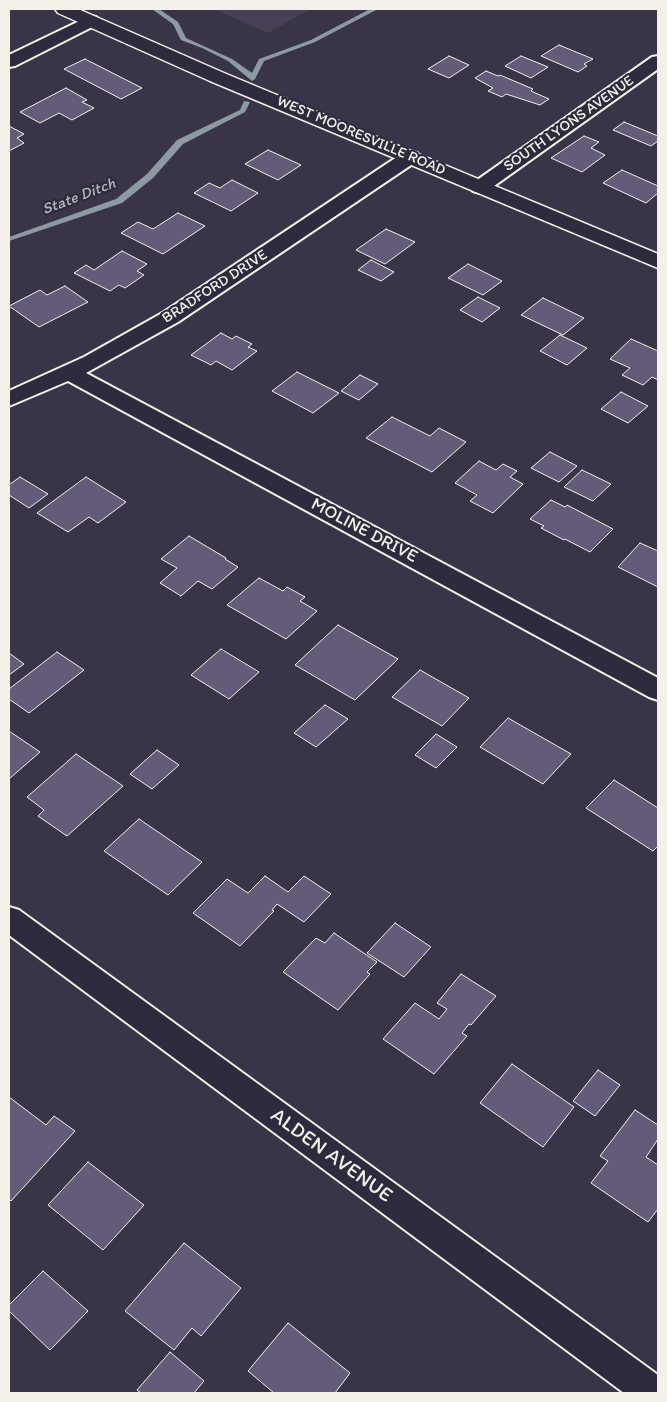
<!DOCTYPE html>
<html>
<head>
<meta charset="utf-8">
<style>
  body { margin:0 }
  #map { position:relative; width:667px; height:1402px; overflow:hidden; background:#3a3449; font-family:Itim,sans-serif }
  canvas { display:block }
  .frame { position:absolute; inset:0; border:10px solid #f4f1e8; pointer-events:none }
</style>
</head>
<body>
<div id="map">
<canvas width="667" height="1402"></canvas>
<div class="frame"></div>
</div>
<script>
const context = document.querySelector('canvas').getContext('2d');
context.lineJoin = 'round';
function paint(path, color) { context.fillStyle = color; context.fill(path, 'evenodd'); }
const toPath = rows => new Path2D(rows.map(r => 'M' + r).join(''));
function stroke(path, color, width, dash) { context.strokeStyle = color; context.lineWidth = width; context.lineCap = dash ? 'butt' : 'round'; context.setLineDash(dash || []); context.stroke(path); }
function label(font, color, halo, rows, align = 'center') {
  context.font = font + ' Itim,sans-serif'; context.lineWidth = 4.5; context.setLineDash([]); context.textBaseline = 'middle'; context.strokeStyle = halo; context.fillStyle = color; for (const [text, x, y, turn = 0] of rows) {
    context.save(); context.translate(x, y); context.rotate((+turn || 0) * Math.PI / 180); context.textAlign = isNaN(turn) ? turn : align; if (halo) context.strokeText(text, 0, 0); context.fillText(text, 0, 0); context.restore();
  }
}
const built = toPath([
  [214,9,310,9,268,33]
]);
const stream = toPath([
  [152,9,159,9,178,22,186,38,232,59,252,73,259,59,311,40,370,9,378,9,315,42,264,61,255,79,252,81,228,61,202,48,181,40,173,24,152,9],
  [244,101,250,102,245,112,183,144,153,178,122,203,9,241,9,237,116,199,147,174,177,140,240,110,244,101]
]);
const building = toPath([
  [559,45,593,59,584,64,587,66,578,72,541,56,559,45],
  [449,56,469,65,449,78,428,69,449,56],
  [521,56,548,67,531,78,505,66,521,56],
  [85,59,142,88,121,99,64,69,85,59],
  [486,71,498,76,500,75,533,89,531,91,549,99,540,105,506,94,502,97,488,91,493,88,475,78,486,71],
  [66,88,87,100,82,102,94,108,72,120,59,113,40,123,20,112,66,88],
  [624,122,658,136,658,141,651,146,613,130,624,122],
  [9,126,24,134,17,138,24,143,9,151,9,126],
  [584,136,599,142,591,148,605,155,582,172,551,158,584,136],
  [268,150,301,165,278,180,245,164,268,150],
  [622,170,658,186,658,193,646,203,603,183,622,170],
  [232,180,258,193,231,211,194,193,209,183,220,188,232,180],
  [178,213,205,226,163,254,121,233,138,222,153,229,178,213],
  [386,229,415,242,385,264,356,250,386,229],
  [122,251,147,264,137,271,144,275,125,288,119,285,110,291,74,273,86,265,94,270,122,251],
  [371,260,394,272,381,281,358,270,371,260],
  [468,264,502,281,483,295,448,278,468,264],
  [65,286,88,302,39,327,9,306,40,290,47,295,65,286],
  [478,297,500,308,482,322,460,310,478,297],
  [543,298,584,318,563,335,521,315,543,298],
  [221,333,232,339,236,336,252,344,248,347,257,351,232,370,216,361,211,365,191,355,221,333],
  [560,335,587,348,567,365,540,351,560,335],
  [631,339,658,351,658,380,652,377,643,385,622,375,630,368,610,359,631,339],
  [297,372,339,393,313,413,272,391,297,372],
  [360,375,378,384,359,400,341,391,360,375],
  [621,392,648,406,628,423,601,409,621,392],
  [392,417,430,436,439,428,466,442,432,472,366,438,392,417],
  [550,452,577,466,559,482,531,468,550,452],
  [479,461,496,470,503,464,517,471,510,477,523,484,493,513,470,501,477,495,455,483,479,461],
  [582,470,611,484,593,501,564,487,582,470],
  [20,477,48,494,29,508,9,495,9,485,20,477],
  [86,477,126,502,98,523,89,517,68,532,37,513,86,477],
  [551,500,565,507,567,505,613,529,590,552,565,539,564,540,541,528,544,526,530,519,551,500],
  [189,536,226,558,225,559,238,567,212,589,198,581,181,596,160,583,177,568,161,559,189,536],
  [640,543,658,551,658,587,618,567,640,543],
  [259,578,283,591,287,587,305,597,300,601,317,611,286,639,227,605,259,578],
  [338,625,398,659,355,700,295,665,338,625],
  [221,649,259,672,229,699,191,675,221,649],
  [57,652,84,670,29,713,9,699,9,689,57,652],
  [9,653,24,664,9,675,9,653],
  [420,670,469,698,442,726,392,697,420,670],
  [325,705,348,719,316,747,294,733,325,705],
  [508,718,571,754,543,784,480,747,508,718],
  [9,731,40,752,9,779,9,731],
  [436,734,457,747,436,768,415,755,436,734],
  [157,750,179,765,152,789,130,774,157,750],
  [76,754,123,786,67,836,38,816,44,810,27,797,76,754],
  [614,780,658,808,658,846,653,851,586,808,614,780],
  [139,819,202,862,168,895,104,851,139,819],
  [265,876,288,892,304,876,331,894,304,922,277,904,272,910,274,911,240,946,193,913,227,879,248,893,265,876],
  [395,923,431,947,404,977,367,953,395,923],
  [334,933,377,962,367,972,370,974,338,1010,283,972,316,938,325,943,334,933],
  [461,974,496,996,471,1025,469,1024,462,1033,467,1036,434,1074,383,1039,415,1003,439,1019,447,1009,437,1003,461,974],
  [512,1064,574,1107,543,1147,480,1103,512,1064],
  [598,1070,620,1085,595,1116,573,1101,598,1070],
  [9,1097,46,1125,54,1116,75,1131,11,1201,9,1199,9,1097],
  [635,1110,658,1125,658,1139,646,1157,658,1165,658,1209,648,1222,591,1183,608,1161,600,1156,635,1110],
  [88,1162,144,1205,103,1250,48,1205,88,1162],
  [184,1243,241,1288,201,1336,192,1328,174,1350,125,1311,184,1243],
  [43,1271,88,1311,50,1350,9,1311,9,1305,43,1271],
  [288,1323,350,1373,335,1393,274,1393,248,1371,288,1323],
  [170,1352,204,1381,194,1393,141,1393,137,1390,170,1352]
]);
const street = toPath([
  [90,16,96,17,99,21,96,25,15,66,9,67,9,55,90,16],
  [658,56,658,69,487,191,480,193,473,191,470,187,473,183,652,57,658,56],
  [410,151,417,153,420,157,417,161,178,322,86,373,658,678,658,700,649,697,68,381,9,406,9,391,84,357,164,312,403,153,410,151],
  [9,907,19,910,658,1375,658,1393,624,1393,9,935,9,907]
]);
const secondary = toPath([
  [55,9,78,9,224,73,658,254,658,268,210,81,58,13,55,9]
]);
const farStreetnames = [
  ["SOUTH LYONS AVENUE",569,124,-35],
  ["WEST MOORESVILLE ROAD",361,136,23],
  ["BRADFORD DRIVE",215,287,-33]
];
const farWaternames = [
  ["State Ditch",79,197,-21]
];
const streetNames = [
  ["MOLINE DRIVE",364,531,28]
];
const nearStreetnames = [
  ["ALDEN AVENUE",331,1156,36]
];
paint(built, '#474057');
paint(stream, '#8e9aa3');
paint(building, '#645b79');
stroke(building, '#f4f1e8', 1);
stroke(street, '#f4f1e8', 4);
stroke(secondary, '#f4f1e8', 3);
paint(street, '#2f2a3d');
paint(secondary, '#2f2a3d');
label('15px', '#f4f1e8', '#2f2a3d', farStreetnames);
label('italic 16px', '#b0b7ba', '#2f2a3d', farWaternames);
label('18px', '#f4f1e8', '#2f2a3d', streetNames);
label('21px', '#f4f1e8', '#2f2a3d', nearStreetnames);
</script>
</body>
</html>
